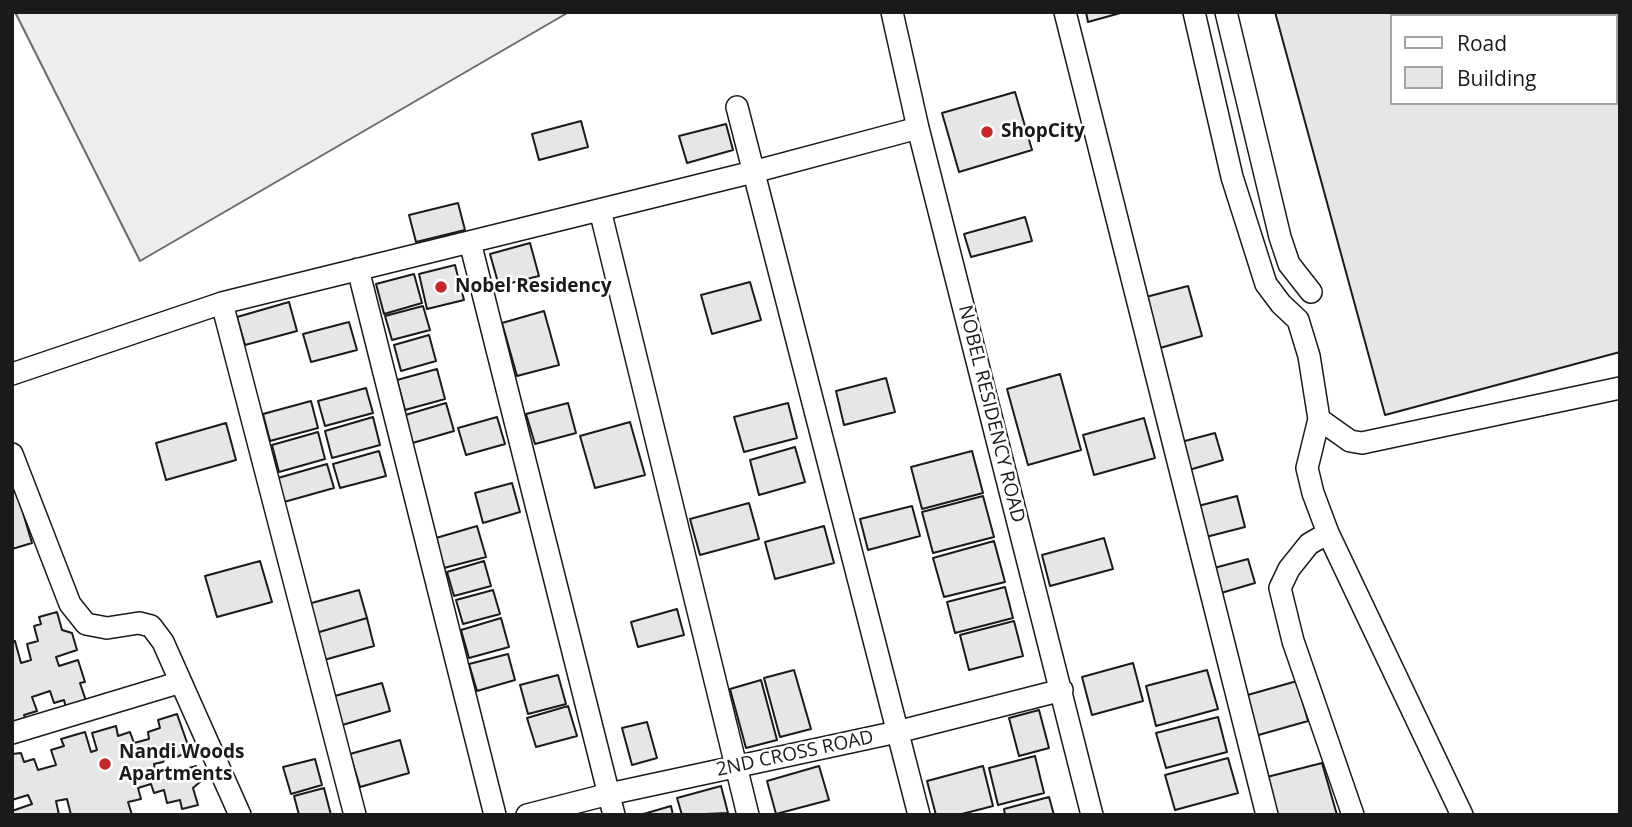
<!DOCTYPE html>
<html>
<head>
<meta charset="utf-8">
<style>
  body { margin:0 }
  #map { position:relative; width:1632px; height:827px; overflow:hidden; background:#fff; font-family:"Open Sans",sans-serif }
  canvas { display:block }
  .frame { position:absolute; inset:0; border:14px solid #1a1a1a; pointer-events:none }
  .legend { position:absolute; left:1390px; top:14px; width:228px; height:91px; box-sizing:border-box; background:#fff; border:2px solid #a3a3a3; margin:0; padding:9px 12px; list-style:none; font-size:21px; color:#1a1a1a }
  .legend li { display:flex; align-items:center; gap:14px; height:35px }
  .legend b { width:35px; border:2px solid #a3a3a3 }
</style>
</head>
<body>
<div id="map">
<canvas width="1632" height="827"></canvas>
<div class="frame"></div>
<ul class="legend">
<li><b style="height:9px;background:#fff"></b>Road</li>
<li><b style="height:19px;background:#e6e6e6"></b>Building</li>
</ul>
</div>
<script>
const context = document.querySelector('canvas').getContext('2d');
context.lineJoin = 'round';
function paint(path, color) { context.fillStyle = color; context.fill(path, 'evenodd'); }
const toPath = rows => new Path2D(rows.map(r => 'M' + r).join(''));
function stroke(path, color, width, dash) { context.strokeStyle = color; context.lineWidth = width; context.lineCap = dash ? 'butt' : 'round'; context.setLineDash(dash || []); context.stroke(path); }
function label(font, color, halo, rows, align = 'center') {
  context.font = font + ' "Open Sans",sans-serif'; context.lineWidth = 5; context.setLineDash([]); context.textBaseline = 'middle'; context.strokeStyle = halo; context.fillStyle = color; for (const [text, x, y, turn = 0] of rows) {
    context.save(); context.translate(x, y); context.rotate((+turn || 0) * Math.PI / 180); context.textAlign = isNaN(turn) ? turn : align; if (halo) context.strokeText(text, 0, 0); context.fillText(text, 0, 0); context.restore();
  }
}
const built = toPath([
  [15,12,569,12,140,261,15,12]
]);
const building = toPath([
  [1086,12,1124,12,1088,22,1086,12],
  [1275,12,1620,12,1620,352,1385,415,1275,12],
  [1392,16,1616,16,1616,103,1392,103,1392,16],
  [1015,92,1032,150,959,172,942,113,1015,92],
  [581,121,588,147,539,160,532,134,581,121],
  [726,124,733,150,687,163,679,136,726,124],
  [458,203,465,230,416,242,409,215,458,203],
  [1025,217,1032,241,971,257,964,234,1025,217],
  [530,243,539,276,499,286,490,254,530,243],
  [455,265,464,300,427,309,419,274,455,265],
  [414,274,422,303,384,314,376,284,414,274],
  [750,282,761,320,712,334,701,295,750,282],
  [1188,286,1202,336,1160,348,1146,297,1188,286],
  [289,302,297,331,245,345,237,317,289,302],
  [423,306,430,330,392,340,385,316,423,306],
  [544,311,559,365,517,376,502,323,544,311],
  [349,322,357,350,311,362,303,334,349,322],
  [429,335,436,361,401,371,394,345,429,335],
  [437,369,445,399,405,410,397,380,437,369],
  [1060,374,1081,450,1028,465,1007,389,1060,374],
  [886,378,895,412,844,425,836,391,886,378],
  [366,388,373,413,325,426,318,401,366,388],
  [311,401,318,428,270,441,263,414,311,401],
  [446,403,454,431,409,444,402,416,446,403],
  [568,403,576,433,535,444,526,414,568,403],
  [788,403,797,438,744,452,734,417,788,403],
  [373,417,380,445,332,458,325,431,373,417],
  [497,417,505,444,466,455,458,428,497,417],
  [1144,418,1155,458,1094,475,1083,435,1144,418],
  [630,422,645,475,595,488,580,436,630,422],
  [226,423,236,460,166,480,156,443,226,423],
  [318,432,325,459,279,472,272,445,318,432],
  [1215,433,1223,460,1189,470,1181,442,1215,433],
  [795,447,805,482,759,495,750,460,795,447],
  [379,451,386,476,340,488,333,464,379,451],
  [972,451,983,493,922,509,911,467,972,451],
  [327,464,334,488,284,502,278,478,327,464],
  [12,476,32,543,12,549,12,476],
  [512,483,520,512,483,523,475,493,512,483],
  [983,496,994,537,933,553,922,512,983,496],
  [1237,496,1245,527,1206,537,1198,506,1237,496],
  [749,503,759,539,700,555,690,519,749,503],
  [912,506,920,536,868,550,860,519,912,506],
  [477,526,486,557,444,568,436,538,477,526],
  [824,526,834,563,775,579,765,542,824,526],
  [1104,538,1113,569,1050,586,1042,555,1104,538],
  [994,541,1005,582,944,597,933,558,994,541],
  [1248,559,1255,583,1221,593,1214,568,1248,559],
  [260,561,272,602,217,617,205,576,260,561],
  [484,561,491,586,454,596,447,572,484,561],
  [1005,587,1013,618,955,633,947,602,1005,587],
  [359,590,367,618,316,633,308,604,359,590],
  [493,590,500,614,463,624,456,600,493,590],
  [677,609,684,635,638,647,631,622,677,609],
  [57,612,62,630,72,633,77,650,56,657,59,666,78,660,85,682,80,683,87,704,66,708,64,700,54,703,50,691,32,697,37,711,24,715,27,723,12,727,12,642,15,641,21,663,31,660,27,644,38,641,34,626,41,624,39,617,57,612],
  [367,618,374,646,324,660,316,633,367,618],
  [501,618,509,647,469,658,461,630,501,618],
  [1014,621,1023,656,969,670,960,635,1014,621],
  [508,654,515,680,477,691,469,664,508,654],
  [1133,663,1143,701,1092,715,1082,677,1133,663],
  [794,670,811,729,780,737,764,678,794,670],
  [1207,670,1218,709,1156,726,1146,686,1207,670],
  [558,675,566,704,528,714,520,685,558,675],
  [761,680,777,740,746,748,730,689,761,680],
  [1297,681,1308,721,1255,736,1244,696,1297,681],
  [382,683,390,711,339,726,331,697,382,683],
  [568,706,577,736,536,747,527,718,568,706],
  [1039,710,1049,748,1019,756,1009,718,1039,710],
  [177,714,190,751,172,759,169,751,163,762,154,764,155,769,171,773,196,766,200,782,193,788,198,805,182,809,180,800,167,803,164,790,154,793,151,784,138,788,141,799,128,802,132,815,71,815,67,799,56,801,59,815,12,815,12,811,32,804,28,795,12,800,12,754,21,753,24,762,34,759,38,770,56,765,51,750,64,746,61,739,85,732,91,752,97,750,92,733,116,726,118,736,130,732,134,743,149,739,148,732,160,728,158,720,177,714],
  [1218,717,1227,752,1166,768,1156,733,1218,717],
  [647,722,657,758,632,765,622,728,647,722],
  [400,740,409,773,360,787,350,754,400,740],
  [1035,756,1044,793,998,805,989,768,1035,756],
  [1228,758,1238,793,1175,810,1165,775,1228,758],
  [315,759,322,785,291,794,283,767,315,759],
  [1322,763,1337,815,1277,815,1267,777,1322,763],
  [819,766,829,800,776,814,767,781,819,766],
  [983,766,993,806,958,815,936,815,927,781,983,766],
  [721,786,728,813,682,815,677,798,721,786],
  [324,788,331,815,299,815,294,796,324,788],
  [1049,797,1054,815,1005,815,1004,809,1049,797],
  [671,806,673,815,640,815,671,806]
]);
const street = toPath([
  [892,12,918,128,1092,815],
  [1065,12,1267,815],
  [1194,12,1232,177,1266,284,1281,304,1298,320,1309,356,1319,419,1307,468,1313,493,1328,533,1462,815],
  [1226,12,1280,237,1289,264,1311,292],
  [737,107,919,815],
  [600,210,748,815],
  [470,242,614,815],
  [358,269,495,815],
  [222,303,355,815],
  [12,374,222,303,753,172,918,128],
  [1319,419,1350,441,1362,443,1620,388],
  [12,454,70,604,86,624,107,628,139,623,151,626,163,642,240,815],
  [1328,533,1309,544,1289,569,1280,588,1293,641,1353,815],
  [12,733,181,682],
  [527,815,609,794,897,732,1062,690]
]);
const markers = [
  [987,132,7,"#c62828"],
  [441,287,7,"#c62828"],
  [105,764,7,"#c62828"]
];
const poiNames = [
  ["ShopCity",1001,132],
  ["Nobel Residency",455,287],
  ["Nandi Woods",119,753],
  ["Apartments",119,775]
];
const streetNames = [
  ["NOBEL RESIDENCY ROAD",991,414,76],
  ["2ND CROSS ROAD",795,754,-12]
];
paint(built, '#ededed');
stroke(built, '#6a6a6a', 2);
paint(building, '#e6e6e6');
stroke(building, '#1a1a1a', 2);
stroke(street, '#1a1a1a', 24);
stroke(street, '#fff', 21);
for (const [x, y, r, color] of markers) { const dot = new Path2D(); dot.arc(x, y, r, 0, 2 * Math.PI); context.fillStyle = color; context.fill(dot); stroke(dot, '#fff', 2.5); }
label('bold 19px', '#1a1a1a', '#fff', poiNames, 'left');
label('19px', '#1a1a1a', '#fff', streetNames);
</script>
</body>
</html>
